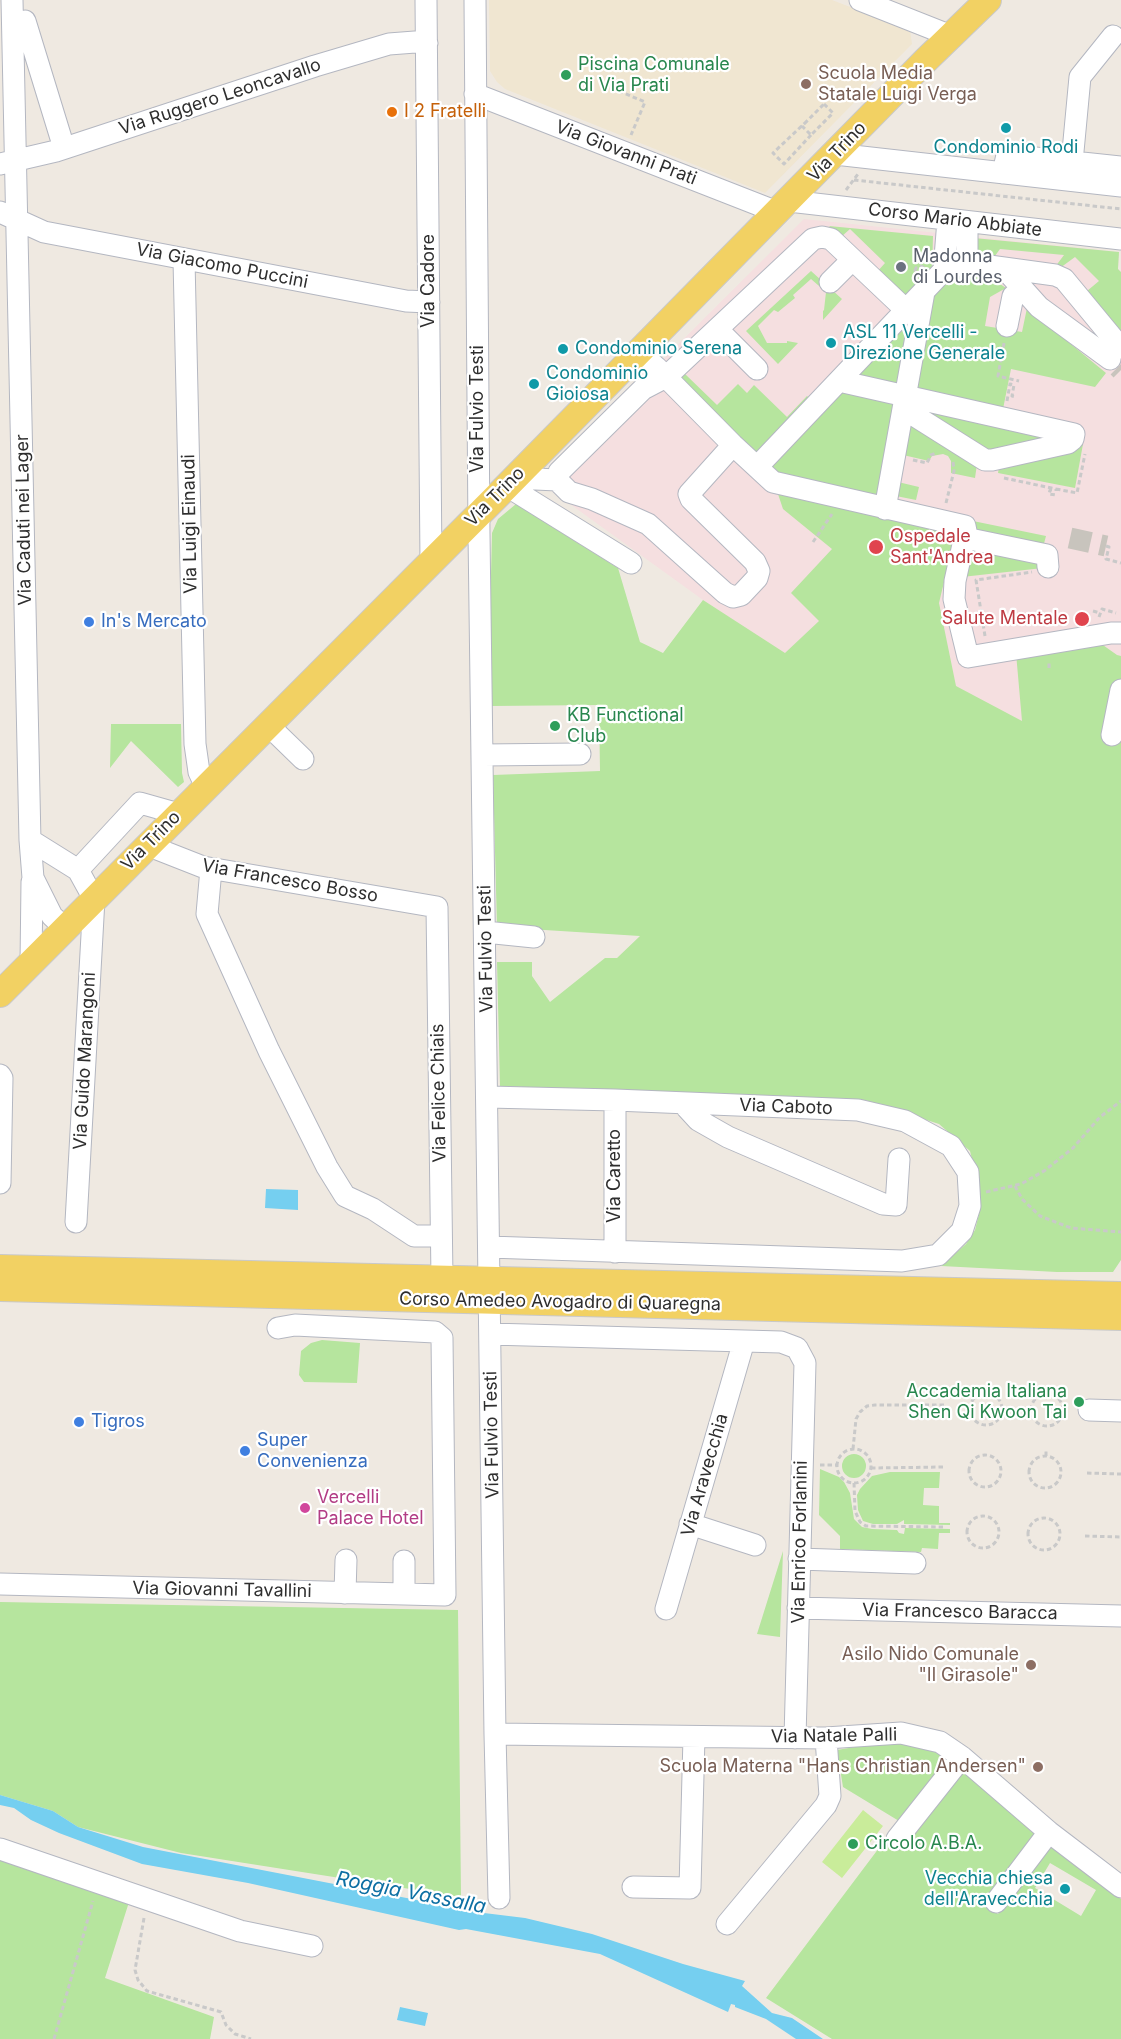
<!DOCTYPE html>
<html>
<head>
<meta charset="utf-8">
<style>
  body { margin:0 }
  canvas { display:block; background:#efe9e1 }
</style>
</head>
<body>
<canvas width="1121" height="2039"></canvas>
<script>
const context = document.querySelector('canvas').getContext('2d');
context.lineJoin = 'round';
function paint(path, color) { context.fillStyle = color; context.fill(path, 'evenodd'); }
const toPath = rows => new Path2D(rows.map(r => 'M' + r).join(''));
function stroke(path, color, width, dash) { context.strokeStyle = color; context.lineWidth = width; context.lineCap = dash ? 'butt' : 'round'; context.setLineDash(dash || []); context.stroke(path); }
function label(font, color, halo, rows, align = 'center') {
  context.font = font + ' Inter,sans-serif'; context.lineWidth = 4.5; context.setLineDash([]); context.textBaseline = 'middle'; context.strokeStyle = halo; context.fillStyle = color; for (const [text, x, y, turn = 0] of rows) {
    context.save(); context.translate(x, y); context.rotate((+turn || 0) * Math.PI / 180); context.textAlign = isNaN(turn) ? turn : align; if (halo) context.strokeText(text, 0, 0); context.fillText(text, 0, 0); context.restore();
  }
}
const education = toPath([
  [489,0,832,0,910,30,912,44,765,193,505,89,497,82,490,71]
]);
const medical = toPath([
  [804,219,1119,252,1118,269,1121,272,1121,833,785,654,703,600,552,491,550,472]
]);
const green = toPath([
  [829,226,933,236,932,274,907,301,877,272,885,263,850,229,841,237],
  [974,238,1119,252,1118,269,1121,272,1121,335,1087,291,1099,281,1075,257,1060,268,1055,267,1064,255,1000,249,992,260,981,258,973,249],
  [811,271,842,299,823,320,823,311,824,310,826,292,811,279,793,295,795,298,778,312,774,310,758,326,767,343,787,343,787,341,798,343,778,364,746,331],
  [968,274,988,276,1006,288,990,297,985,326,1022,332,1027,308,1106,373,1095,387,1011,369,1003,409,916,391,932,296,945,283],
  [913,315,899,388,854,379],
  [684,373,717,405,738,384,747,393,754,385,787,417,807,396,809,398,752,456,676,381],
  [840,390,897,400,878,498,778,475,770,466],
  [913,407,1063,435,989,453],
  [909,420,977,464,975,478,951,473,951,461,948,456,943,454,932,456,929,461,903,455],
  [1083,444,1075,488,998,473,999,467],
  [898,482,919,487,916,500,896,496],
  [777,491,956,532,939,603,956,686,1022,721,1016,653,1100,643,1117,655,1121,656,1121,1260,1113,1272,1057,1272,941,1266,966,1244,975,1230,981,1206,977,1179,970,1151,939,1124,865,1100,500,1086,497,962,532,962,532,976,550,1002,605,958,617,958,640,936,497,927,493,775,600,771,599,705,491,706,490,618,492,533,498,519,516,504,618,568,640,642,663,653,703,600,785,653,819,621,791,593,832,549,783,509],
  [973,521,1046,536,1042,551,970,536],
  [969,542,1042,556,1043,568,962,577],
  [111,724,181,724,182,773,184,782,178,787,131,741,110,768],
  [322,1340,360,1343,357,1383,304,1382,299,1375,301,1351,311,1343],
  '842 1466a12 12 0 1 1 24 0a12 12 0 1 1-24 0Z',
  [820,1469,839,1477,844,1482,850,1493,854,1519,862,1527,872,1529,897,1530,899,1533,904,1534,905,1528,950,1529,950,1533,939,1533,938,1549,922,1548,921,1552,840,1549,840,1536,819,1515],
  [890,1472,940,1472,939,1488,924,1488,923,1505,939,1506,939,1523,950,1523,950,1525,904,1524,904,1520,897,1524,873,1524,863,1521,858,1510,857,1495,860,1489,872,1476],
  [783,1551,780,1637,757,1634],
  [0,1602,458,1610,461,1897,181,1853,78,1827,53,1811,0,1795],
  [902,1739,935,1748,950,1760,899,1821,843,1787,837,1750],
  [964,1769,1039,1832,986,1905,998,1914,1050,1842,1121,1899,1121,2039,832,2039,766,1998,888,1836],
  [1050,1863,1096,1890,1081,1916,1035,1888],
  [0,1859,129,1902,105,1978,214,2017,210,2039,0,2039]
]);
const pitch = toPath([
  [863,1810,883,1826,842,1878,822,1862]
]);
const water = toPath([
  [266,1189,298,1190,298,1210,265,1208],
  [0,1795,53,1811,78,1827,143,1847,484,1913,525,1918,592,1934,683,1964,745,1981,742,1986,772,2013,792,2018,823,2039,796,2039,766,2019,735,2007,735,2005,731,2004,728,2012,600,1954,466,1929,459,1930,248,1883,142,1864,59,1833,31,1820,14,1808,0,1805],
  [400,2007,428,2013,425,2026,397,2020]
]);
const minorTunnel = toPath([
  [1118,367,1121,370],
  [1070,538,1106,546]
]);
const path = toPath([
  [612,88,645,102,631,135],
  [824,104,833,113,811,135,802,126,824,104],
  [807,121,773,153,784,164,811,135],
  [854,180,1121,209],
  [846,190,858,174],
  '895.5 267a5.5 5.5 0 1 1 11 0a5.5 5.5 0 1 1-11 0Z',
  '915 271a5 5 0 1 1 10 0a5 5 0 1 1-10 0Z',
  [1004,343,998,376,1019,381],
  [1007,401,1010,384,1014,385,1012,396,1016,397],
  [913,460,927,463,931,455,936,453],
  [1004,478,1056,489,1056,491],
  [1056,489,1077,493,1085,454],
  [1052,490,1050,490,1049,494,1056,495],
  [946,503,954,471,953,462],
  [813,542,832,514],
  [1106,546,1109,547,1106,559,1121,563],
  [1093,611,1100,613],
  [1099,617,1102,609,1116,613],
  [985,636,976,580,1032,572],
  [1049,668,1049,661],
  [1015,1186,1022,1199,1040,1216,1071,1228,1121,1232],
  [986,1192,1021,1184,1044,1171,1073,1148,1100,1117,1121,1101],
  '970 1409a16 16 0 1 1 32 0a16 16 0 1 1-32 0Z',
  '1031 1410a16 16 0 1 1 32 0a16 16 0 1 1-32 0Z',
  [853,1449,856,1419,860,1412,867,1406,875,1405,946,1405],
  '837 1466a17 17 0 1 1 34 0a17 17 0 1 1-34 0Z',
  '969 1471a16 16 0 1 1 32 0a16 16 0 1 1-32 0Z',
  [1046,1456,1046,1450],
  '1029 1472a16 16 0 1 1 32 0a16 16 0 1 1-32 0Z',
  [820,1465,838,1465],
  [871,1468,944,1467],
  [1087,1473,1121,1474],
  [854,1483,855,1511,860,1522,866,1526,943,1527],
  '967 1532a16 16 0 1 1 32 0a16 16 0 1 1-32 0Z',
  '1028 1534a16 16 0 1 1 32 0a16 16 0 1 1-32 0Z',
  [1085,1536,1121,1537],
  [144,1918,135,1970,138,1980,147,1991,221,2012,226,2025,235,2034,251,2039],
  [54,2039,93,1901]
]);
const minor = toPath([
  [12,0,30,840,33,878,52,916,65,928],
  [426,0,431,562],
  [475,0,479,534,495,1734,499,1898],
  [860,0,951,36],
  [25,21,64,148],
  [475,94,777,212],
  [835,154,1121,186],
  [1072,162,1080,77,1113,36],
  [0,164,56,151,315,66,389,44,415,42,427,43],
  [1003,173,1007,155,1121,167],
  [789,201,1121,239],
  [0,212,44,232,406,301,429,302],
  [184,260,195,744,199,772,206,787],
  [967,263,967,222],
  [1004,268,1055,275,1064,279,1121,348],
  [944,270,948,220],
  [830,282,852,260],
  [1007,326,1013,296,1023,289],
  [717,329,757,369],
  [639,352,656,367,733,445,773,482,965,526,966,531,955,581,954,599,968,657,1111,633,1121,633],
  [839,381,1074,434,1073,439,1068,443,992,460,985,460,904,409],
  [733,445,689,494,691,499,755,562,759,571,757,578,741,595,733,597,725,593,648,524,592,499,569,492,557,480,559,472,643,389,666,377,813,239,822,237,831,239,906,310],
  [757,467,944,270,967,263,1004,268,1039,307,1110,359],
  [514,478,557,480],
  [507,486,631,563],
  [885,509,924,292],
  [965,538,1047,555,1048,567],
  [268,725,303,759],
  [1112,735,1121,690],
  [483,755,580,754],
  [30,840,78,870],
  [147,845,203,867,437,907,442,1278],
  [211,869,207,914,269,1051,327,1167,345,1196,373,1209,414,1236,441,1236],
  [485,932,534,937],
  [31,963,32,882],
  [0,1075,2,1078,0,1183],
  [488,1097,615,1100,858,1110,905,1121,951,1146,968,1172,970,1206,962,1231,938,1255,902,1261,489,1247],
  [685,1103,687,1108,698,1120,728,1137,883,1204,896,1205,899,1159],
  [76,1222,94,899,78,870,140,803,179,814],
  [615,1252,615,1100],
  [490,1334,781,1342,797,1348,805,1363,795,1738],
  [1089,1410,1121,1411],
  [690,1524,755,1545],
  [799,1559,915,1563],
  [404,1561,404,1594],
  [0,1584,445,1595,442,1338,435,1332,295,1325,278,1328],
  [345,1593,346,1560],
  [798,1608,1121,1616],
  [666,1609,744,1341],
  [495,1734,826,1738,901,1733,940,1742,962,1757,1049,1832,1121,1887],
  [897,1839,962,1757],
  [0,1849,240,1931,312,1946],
  [633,1887,690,1888,694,1737],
  [996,1902,1049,1832],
  [727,1924,826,1805,830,1796,826,1738]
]);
const major = toPath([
  [0,994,507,486,926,60,988,0],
  [0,1268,1121,1295],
  [0,1288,1121,1317]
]);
const markers = [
  [566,75,6,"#2e9e5b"],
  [806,84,6,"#8d6e63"],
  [392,112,6,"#e8710a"],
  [1006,128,6,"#0f9aa8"],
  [901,267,6,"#6b7280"],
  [831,343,6,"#0f9aa8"],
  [563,349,6,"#0f9aa8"],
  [534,384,6,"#0f9aa8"],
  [876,547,8,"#e0444e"],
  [1082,619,8,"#e0444e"],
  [89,622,6,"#3f7fe0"],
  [555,726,6,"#2e9e5b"],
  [1079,1402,6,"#2e9e5b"],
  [79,1422,6,"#3f7fe0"],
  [245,1451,6,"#3f7fe0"],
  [305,1508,6,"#d1479c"],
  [1031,1665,6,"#8d6e63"],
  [1038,1767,6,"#8d6e63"],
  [853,1844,6,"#2e9e5b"],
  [1065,1889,6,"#0f9aa8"]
];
const leisureNames = [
  ["Piscina Comunale",578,65],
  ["di Via Prati",578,86],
  ["KB Functional",567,716],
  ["Club",567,737],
  ["Accademia Italiana",1067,1392,"right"],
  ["Shen Qi Kwoon Tai",1067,1413,"right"],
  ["Circolo A.B.A.",865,1844]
];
const educationNames = [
  ["Scuola Media",818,74,"left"],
  ["Statale Luigi Verga",818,95,"left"],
  ["Asilo Nido Comunale",1019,1655],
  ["\"Il Girasole\"",1019,1676],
  ["Scuola Materna \"Hans Christian Andersen\"",1026,1767]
];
const streetNames = [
  ["Via Ruggero Leoncavallo",220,97,-18],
  ["Via Trino",837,152,-46],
  ["Via Giovanni Prati",626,153,21],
  ["Corso Mario Abbiate",955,220,7],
  ["Via Giacomo Puccini",222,266,11],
  ["Via Cadore",429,281,-90],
  ["Via Fulvio Testi",478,409,-90],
  ["Via Trino",495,497,-45],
  ["Via Caduti nei Lager",24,520,-91],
  ["Via Luigi Einaudi",190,524,-91],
  ["Via Trino",151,841,-45],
  ["Via Francesco Bosso",290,881,10],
  ["Via Fulvio Testi",486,949,-91],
  ["Via Guido Marangoni",85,1061,-87],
  ["Via Felice Chiais",439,1093,-91],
  ["Via Caboto",786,1107,2],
  ["Via Caretto",615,1176,-90],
  ["Corso Amedeo Avogadro di Quaregna",560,1302,1],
  ["Via Fulvio Testi",492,1435,-91],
  ["Via Aravecchia",705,1475,-74],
  ["Via Enrico Forlanini",800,1542,-89],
  ["Via Giovanni Tavallini",222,1590,1],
  ["Via Francesco Baracca",960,1612,1],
  ["Via Natale Palli",834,1736,-1]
];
const foodNames = [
  ["I 2 Fratelli",404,112]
];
const cultureNames = [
  ["Condominio Rodi",1006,148,"center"],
  ["ASL 11 Vercelli -",843,333],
  ["Direzione Generale",843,354],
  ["Condominio Serena",575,349],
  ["Condominio",546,374],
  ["Gioiosa",546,395],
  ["Vecchia chiesa",1053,1879,"right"],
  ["dell'Aravecchia",1053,1900,"right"]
];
const worshipNames = [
  ["Madonna",913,257],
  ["di Lourdes",913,278]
];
const healthNames = [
  ["Ospedale",890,537],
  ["Sant'Andrea",890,558],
  ["Salute Mentale",1068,619,"right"]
];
const shopNames = [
  ["In's Mercato",101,622],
  ["Tigros",91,1422],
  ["Super",257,1441],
  ["Convenienza",257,1462]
];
const hotelNames = [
  ["Vercelli",317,1498],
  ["Palace Hotel",317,1519]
];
const waterNames = [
  ["Roggia Vassalla",411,1893,11]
];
paint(education, '#f0e6d1');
paint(medical, '#f5dfe0');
paint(green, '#b6e59e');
paint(pitch, '#c9ec9a');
paint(water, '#75cff0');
stroke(minorTunnel, '#c8c4bd', 21, [21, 10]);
stroke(minor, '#b4b7c1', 23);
stroke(major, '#c9c9c9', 28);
stroke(path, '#c9c9c9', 3, [4.5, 3]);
stroke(minor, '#fff', 21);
stroke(major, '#f2d163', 26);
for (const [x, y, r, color] of markers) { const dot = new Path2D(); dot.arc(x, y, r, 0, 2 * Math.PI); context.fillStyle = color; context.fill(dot); stroke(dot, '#fff', 2); }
label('18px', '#27864d', '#fff', leisureNames, 'left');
label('18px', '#785e54', '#fff', educationNames, 'right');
label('18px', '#2e2e2e', '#fff', streetNames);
label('18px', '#c56008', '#fff', foodNames, 'left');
label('18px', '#0d838f', '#fff', cultureNames, 'left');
label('18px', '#5b616d', '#fff', worshipNames, 'left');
label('18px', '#be3a42', '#fff', healthNames, 'left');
label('18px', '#366cbe', '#fff', shopNames, 'left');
label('18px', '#b23c85', '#fff', hotelNames, 'left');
label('italic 20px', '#0d6fa3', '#fff', waterNames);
</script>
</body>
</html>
